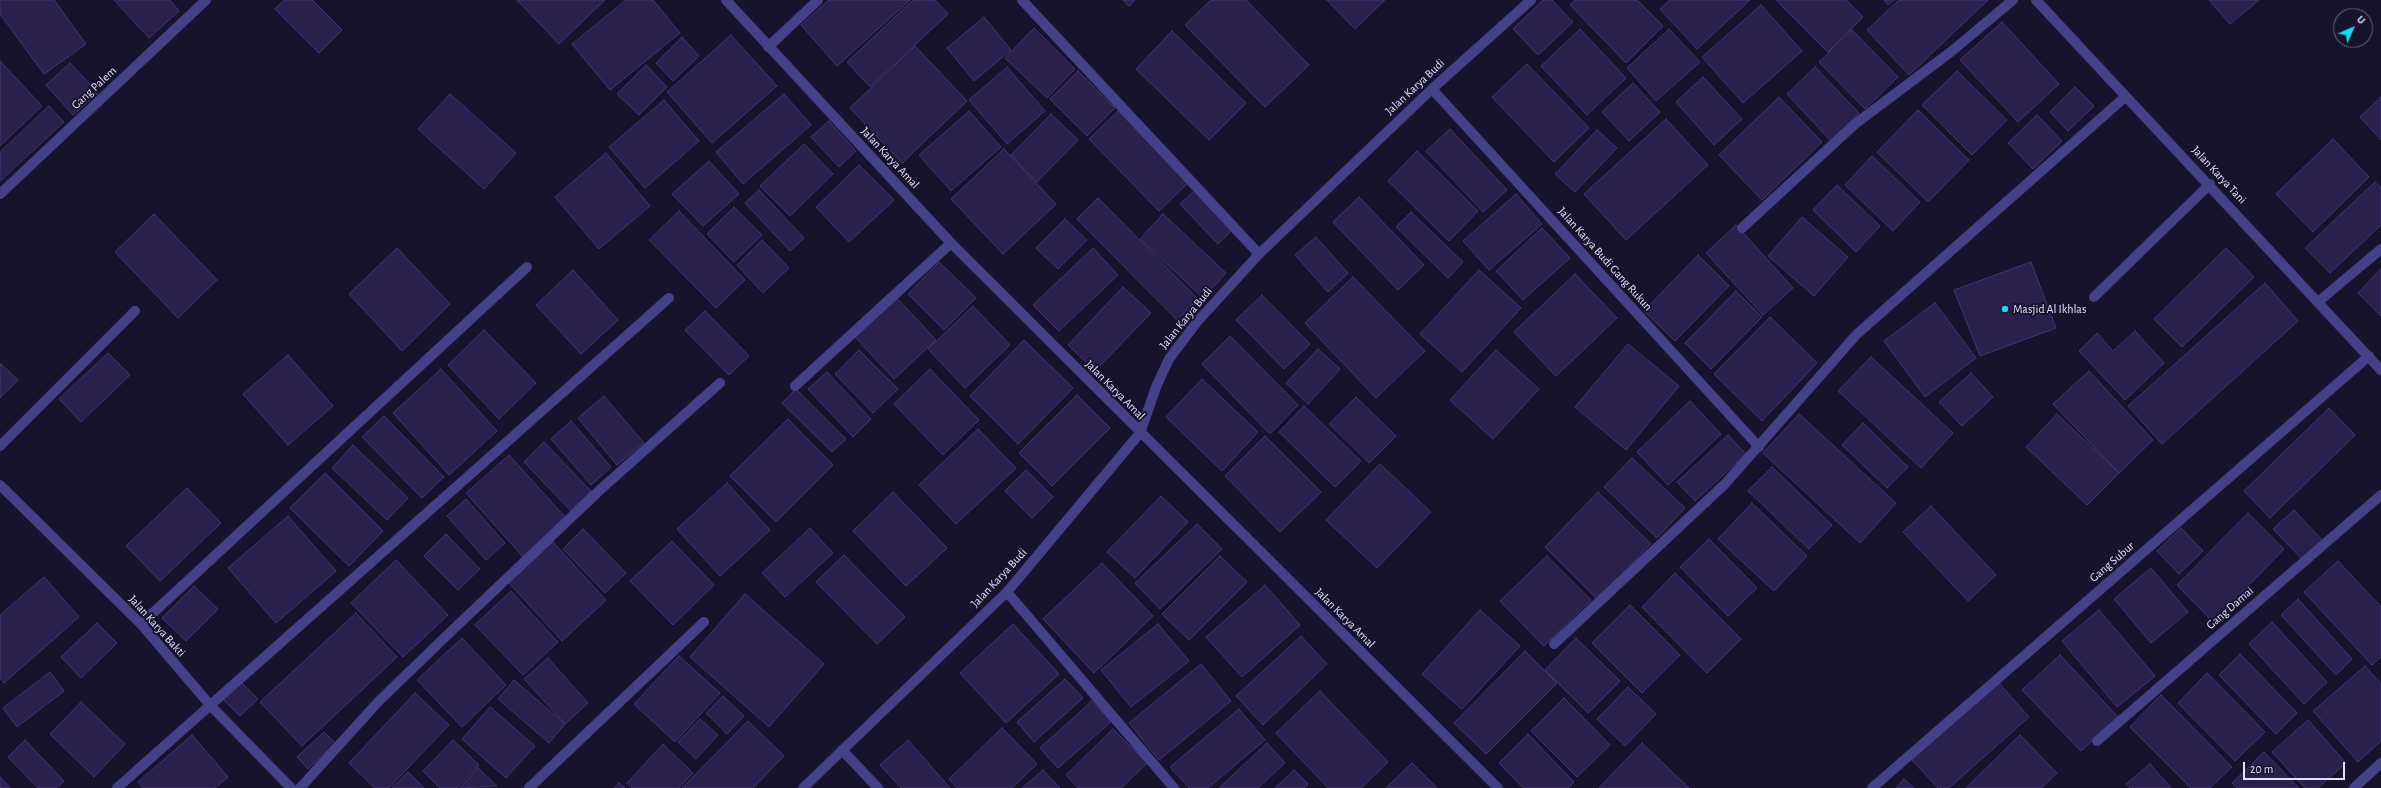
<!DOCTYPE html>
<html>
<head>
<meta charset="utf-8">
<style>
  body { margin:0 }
  #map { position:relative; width:2381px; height:788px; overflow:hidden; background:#18132c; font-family:"Alegreya Sans",sans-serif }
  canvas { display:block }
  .north { position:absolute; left:2333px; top:8px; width:40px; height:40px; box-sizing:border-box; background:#18132c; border:1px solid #6a6580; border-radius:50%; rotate:45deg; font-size:11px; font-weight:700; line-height:16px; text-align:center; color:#e4e0fd }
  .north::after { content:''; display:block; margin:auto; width:14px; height:18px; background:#17d9f2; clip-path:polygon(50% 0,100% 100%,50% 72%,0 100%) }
  .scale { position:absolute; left:2243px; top:762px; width:102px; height:18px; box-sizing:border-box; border:2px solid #e4e0fd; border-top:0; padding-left:5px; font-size:12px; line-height:14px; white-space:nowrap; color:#e4e0fd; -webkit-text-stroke:3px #18132c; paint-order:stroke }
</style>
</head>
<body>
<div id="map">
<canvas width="2381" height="788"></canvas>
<div class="north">U</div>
<div class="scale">20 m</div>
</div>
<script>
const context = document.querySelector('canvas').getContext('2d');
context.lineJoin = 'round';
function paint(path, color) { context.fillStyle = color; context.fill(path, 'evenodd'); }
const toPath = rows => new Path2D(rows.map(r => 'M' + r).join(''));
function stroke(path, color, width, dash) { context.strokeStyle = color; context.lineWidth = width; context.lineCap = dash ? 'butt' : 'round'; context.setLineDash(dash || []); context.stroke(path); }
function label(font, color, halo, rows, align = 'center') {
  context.font = font + ' "Alegreya Sans",sans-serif'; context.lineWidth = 4; context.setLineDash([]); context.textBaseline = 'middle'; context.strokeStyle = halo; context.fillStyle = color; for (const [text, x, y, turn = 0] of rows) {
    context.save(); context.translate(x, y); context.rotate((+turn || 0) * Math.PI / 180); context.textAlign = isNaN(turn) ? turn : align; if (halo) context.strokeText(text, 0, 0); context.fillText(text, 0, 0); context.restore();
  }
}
const building = toPath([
  [0,0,54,0,86,44,44,74,0,14,0,0],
  [114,0,170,0,179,11,149,38,114,0],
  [284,0,312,0,342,30,319,53,275,9,284,0],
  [517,0,605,0,559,44,517,0],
  [626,0,653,0,680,33,610,90,572,44,626,0],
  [829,0,910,0,837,66,801,25,829,0],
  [913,0,935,0,948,14,870,87,847,62,913,0],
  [1123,0,1135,0,1129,6,1123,0],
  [1211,0,1246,0,1309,65,1265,107,1185,25,1211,0],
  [1327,0,1385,0,1355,29,1327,0],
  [1543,0,1552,0,1573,22,1538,55,1513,29,1543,0],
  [1575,0,1637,0,1663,26,1626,63,1570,5,1575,0],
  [1670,0,1750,0,1697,49,1660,9,1670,0],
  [1776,0,1846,0,1863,17,1828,52,1776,0],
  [1884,0,1894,0,1888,5,1884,0],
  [1899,0,1988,0,1909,75,1867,30,1899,0],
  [2209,0,2259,0,2230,24,2209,0],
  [1761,5,1802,51,1743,103,1702,57,1761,5],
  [984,17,1011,50,974,81,947,48,984,17],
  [2002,22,2059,84,2018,122,1960,60,2002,22],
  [1034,28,1075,69,1047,98,1005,58,1034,28],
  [1580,29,1626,78,1587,115,1541,66,1580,29],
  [1669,29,1700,62,1656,101,1627,68,1669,29],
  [1852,30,1898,77,1865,109,1819,62,1852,30],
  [1172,31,1246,103,1209,140,1136,69,1172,31],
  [731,35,777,86,712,143,667,92,731,35],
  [682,37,699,56,673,81,656,63,682,37],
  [915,46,967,101,902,163,850,108,915,46],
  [0,61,42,106,0,146,0,61],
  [70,63,98,93,73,115,46,85,70,63],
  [1527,64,1589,128,1554,162,1492,97,1527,64],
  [646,65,667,87,639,115,617,94,646,65],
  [1007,67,1045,111,1007,144,969,100,1007,67],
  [1815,67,1859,113,1831,141,1787,94,1815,67],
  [1078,71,1115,108,1087,136,1050,99,1078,71],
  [1957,71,2007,120,1972,155,1922,105,1957,71],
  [1703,77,1742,119,1714,145,1676,102,1703,77],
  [1633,83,1660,112,1629,141,1602,112,1633,83],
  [2075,87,2094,106,2068,131,2050,112,2075,87],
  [450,94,516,153,484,189,418,129,450,94],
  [784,94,811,125,743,184,716,152,784,94],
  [1779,97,1822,142,1762,200,1719,155,1779,97],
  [2381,97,2381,140,2360,117,2381,97],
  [664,100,699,141,645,188,609,147,664,100],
  [49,106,64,122,0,181,0,152,49,106],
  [1918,110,1969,160,1928,202,1877,152,1918,110],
  [969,111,1001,147,951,191,919,155,969,111],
  [1118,111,1188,183,1159,211,1089,139,1118,111],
  [1051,114,1078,140,1037,182,1011,155,1051,114],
  [2037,115,2062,141,2033,169,2008,143,2037,115],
  [1666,119,1708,165,1626,240,1584,194,1666,119],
  [829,121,856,151,839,167,811,137,829,121],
  [1450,129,1507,190,1483,212,1426,151,1450,129],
  [1597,130,1617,148,1575,192,1555,174,1597,130],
  [2333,139,2369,177,2313,232,2276,194,2333,139],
  [804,144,833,174,790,216,760,186,804,144],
  [1004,149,1056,204,1003,254,951,199,1004,149],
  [1417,151,1478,211,1449,241,1388,181,1417,151],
  [606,153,650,206,599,249,555,197,606,153],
  [1872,156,1920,202,1893,231,1845,185,1872,156],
  [709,161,739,194,703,226,672,194,709,161],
  [859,165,894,200,849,242,816,207,859,165],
  [2375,182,2381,188,2381,225,2330,273,2305,248,2375,182],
  [1837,185,1880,226,1856,252,1813,210,1837,185],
  [759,190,804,238,790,251,745,203,759,190],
  [1194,191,1232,230,1218,244,1180,204,1194,191],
  [1516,194,1542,224,1489,270,1463,241,1516,194],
  [1359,197,1424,265,1398,290,1333,222,1359,197],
  [1098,198,1198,299,1177,320,1077,219,1098,198],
  [734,207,762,235,734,262,707,234,734,207],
  [679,211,745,280,716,308,649,240,679,211],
  [1411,212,1463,262,1448,278,1396,227,1411,212],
  [154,214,217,280,178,318,115,252,154,214],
  [1163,214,1226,273,1203,298,1140,239,1163,214],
  [1802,217,1848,257,1814,296,1768,256,1802,217],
  [1065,219,1087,240,1058,269,1036,248,1065,219],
  [1736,225,1793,288,1763,315,1706,253,1736,225],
  [1542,228,1570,258,1523,300,1496,271,1542,228],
  [1316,237,1348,273,1328,292,1295,255,1316,237],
  [762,240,789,268,763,293,737,265,762,240],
  [397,248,450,304,402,351,349,294,397,248],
  [1093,248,1118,275,1059,331,1033,305,1093,248],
  [2226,248,2254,277,2182,347,2154,319,2226,248],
  [1698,255,1729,286,1675,341,1644,311,1698,255],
  [939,262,976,298,944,330,908,294,939,262],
  [2031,262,2056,328,1980,356,1954,290,2031,262],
  [2381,269,2381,316,2358,293,2381,269],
  [573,270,618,320,581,354,536,305,573,270],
  [1479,270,1521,308,1462,372,1420,334,1479,270],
  [1575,274,1617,318,1556,376,1514,332,1575,274],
  [1353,277,1425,351,1376,398,1305,323,1353,277],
  [2265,283,2298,321,2162,444,2128,406,2265,283],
  [1123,287,1151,313,1095,371,1068,345,1123,287],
  [1736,291,1762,317,1711,369,1685,343,1736,291],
  [1262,295,1310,344,1284,369,1236,320,1262,295],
  [897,298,936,340,894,379,855,337,897,298],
  [1935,303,1976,358,1925,397,1884,341,1935,303],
  [973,306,1010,345,965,388,928,349,973,306],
  [705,311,749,356,729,375,685,330,705,311],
  [1770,317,1817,363,1762,421,1714,374,1770,317],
  [484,330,536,383,499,419,448,365,484,330],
  [2135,331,2164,363,2125,400,2079,351,2097,333,2113,351,2135,331],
  [1230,336,1298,405,1270,434,1202,364,1230,336],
  [1024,340,1073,388,1018,444,970,396,1024,340],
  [1628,344,1679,386,1626,450,1575,407,1628,344],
  [1318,349,1340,369,1308,404,1286,383,1318,349],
  [859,350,898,389,873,413,835,374,859,350],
  [1496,350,1539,389,1493,439,1450,400,1496,350],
  [108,353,130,375,81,422,59,399,108,353],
  [288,355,333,406,288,445,243,394,288,355],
  [1871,357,1953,433,1921,468,1838,391,1871,357],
  [1,364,18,380,0,398,0,365,1,364],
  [441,369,497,431,449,475,393,413,441,369],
  [930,369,979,420,943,455,894,404,930,369],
  [2089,371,2153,440,2119,473,2053,404,2089,371],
  [827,372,871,419,853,437,808,389,827,372],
  [1971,373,1993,397,1962,426,1939,402,1971,373],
  [1202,379,1258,432,1222,471,1166,417,1202,379],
  [796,389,846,439,832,452,782,403,796,389],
  [1077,395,1110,428,1052,486,1019,453,1077,395],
  [604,396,644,443,617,465,578,418,604,396],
  [1356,397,1396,436,1369,463,1329,424,1356,397],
  [1690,401,1721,434,1668,485,1637,452,1690,401],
  [1304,406,1361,461,1335,487,1279,432,1304,406],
  [2329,408,2355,435,2270,518,2244,491,2329,408],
  [1799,414,1896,503,1860,543,1763,453,1799,414],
  [2057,414,2119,473,2087,505,2026,447,2057,414],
  [384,416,444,477,422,498,362,437,384,416],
  [788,419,833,465,776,522,730,476,788,419],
  [571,421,611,467,591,485,551,439,571,421],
  [1863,423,1908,467,1887,488,1842,445,1863,423],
  [978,429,1016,468,956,524,919,485,978,429],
  [1728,435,1746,454,1695,501,1677,482,1728,435],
  [1265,436,1321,492,1280,532,1225,476,1265,436],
  [544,442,591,491,571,511,524,462,544,442],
  [353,445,408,498,387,520,332,468,353,445],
  [509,455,567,519,524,558,466,493,509,455],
  [1632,458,1685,508,1657,538,1604,487,1632,458],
  [1380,464,1431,512,1377,568,1326,520,1380,464],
  [1772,467,1832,525,1809,549,1748,491,1772,467],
  [1026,470,1053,497,1032,518,1005,491,1026,470],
  [325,473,383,531,349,566,290,508,325,473],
  [727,483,770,530,720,576,677,529,727,483],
  [187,488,221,523,160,581,126,546,187,488],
  [893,492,947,548,906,586,853,531,893,492],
  [1598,492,1651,544,1597,599,1545,547,1598,492],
  [1161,496,1188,522,1135,578,1107,552,1161,496],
  [466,499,505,543,486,560,447,516,466,499],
  [1752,503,1807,556,1774,591,1718,539,1752,503],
  [1931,506,1996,575,1968,601,1903,532,1931,506],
  [2294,510,2323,541,2303,560,2273,529,2294,510],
  [2248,513,2284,549,2213,622,2177,585,2248,513],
  [288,516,336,571,276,623,228,568,288,516],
  [1197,524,1222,549,1160,609,1135,583,1197,524],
  [810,528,833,553,785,597,762,573,810,528],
  [2181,528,2203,551,2179,574,2157,551,2181,528],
  [583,529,626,573,605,593,563,549,583,529],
  [446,534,480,569,458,590,424,556,446,534],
  [1709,539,1757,588,1728,616,1680,567,1709,539],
  [672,541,714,585,673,625,630,581,672,541],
  [553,542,606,600,562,641,509,583,553,542],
  [844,555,905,617,877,644,816,582,844,555],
  [1220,556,1247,582,1189,640,1162,614,1220,556],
  [1547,556,1591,600,1544,646,1500,601,1547,556],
  [396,560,448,615,403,657,351,603,396,560],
  [2338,561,2381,607,2381,657,2372,665,2304,592,2338,561],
  [1102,563,1153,616,1094,673,1043,619,1102,563],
  [2151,568,2188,612,2151,643,2114,599,2151,568],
  [1675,573,1741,639,1707,673,1642,607,1675,573],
  [44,577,79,617,4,683,0,678,0,615,44,577],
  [1265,585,1300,625,1242,677,1206,637,1265,585],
  [194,586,218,609,186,641,162,618,194,586],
  [511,591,558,642,523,675,475,625,511,591],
  [745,594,824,664,769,727,690,657,745,594],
  [2298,599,2352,659,2336,675,2281,615,2298,599],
  [1630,605,1680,655,1642,693,1592,643,1630,605],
  [1480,610,1520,646,1462,709,1422,674,1480,610],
  [2099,610,2155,676,2117,707,2062,641,2099,610],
  [356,613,397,657,302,746,260,702,356,613],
  [2272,622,2327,682,2304,704,2249,644,2272,622],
  [97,623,117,643,81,678,61,657,97,623],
  [1013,624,1059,674,1006,723,960,673,1013,624],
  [1158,624,1189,661,1131,707,1101,670,1158,624],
  [1301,636,1327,664,1263,725,1236,696,1301,636],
  [462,638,506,685,462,727,417,680,462,638],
  [1576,638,1620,681,1588,713,1545,670,1576,638],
  [1525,651,1557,683,1486,754,1454,723,1525,651],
  [2240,654,2297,713,2276,734,2219,675,2240,654],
  [2060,655,2118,717,2081,751,2022,690,2060,655],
  [679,656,720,693,675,742,634,704,679,656],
  [548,658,588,703,565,724,524,679,548,658],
  [1201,664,1231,701,1159,760,1129,723,1201,664],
  [2365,666,2381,684,2381,741,2358,762,2313,711,2365,666],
  [50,672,64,691,17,727,3,708,50,672],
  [2207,673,2265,732,2235,761,2178,703,2207,673],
  [1065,679,1083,698,1034,742,1017,722,1065,679],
  [514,680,565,724,549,743,498,699,514,680],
  [240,681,258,699,240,716,222,698,240,681],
  [1998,682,2029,717,1949,788,1938,788,1911,759,1998,682],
  [1628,687,1656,714,1625,746,1597,719,1628,687],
  [1320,691,1388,762,1361,788,1328,788,1276,733,1320,691],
  [415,693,449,725,389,788,375,788,349,763,415,693],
  [2161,695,2232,767,2210,788,2191,788,2130,727,2161,695],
  [723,696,744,716,727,734,706,713,723,696],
  [1564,698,1610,745,1577,777,1531,731,1564,698],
  [1092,701,1111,722,1058,768,1040,748,1092,701],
  [81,702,125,744,94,777,50,734,81,702],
  [490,707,535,746,506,778,462,739,490,707],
  [1239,709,1265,740,1208,788,1189,788,1170,767,1239,709],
  [700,719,718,735,696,759,678,742,700,719],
  [2308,720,2346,763,2318,788,2305,788,2272,752,2308,720],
  [748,721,784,756,753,788,682,788,748,721],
  [1002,728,1037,764,1012,788,957,788,949,779,1002,728],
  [1113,729,1147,763,1121,788,1078,788,1066,775,1113,729],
  [324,732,335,743,308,769,297,757,324,732],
  [1528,734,1574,782,1568,788,1523,788,1499,763,1528,734],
  [192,735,228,777,215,788,143,788,138,782,192,735],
  [2020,735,2057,773,2041,788,1966,788,2020,735],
  [25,740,64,781,56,788,38,788,8,757,25,740],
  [453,740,479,765,457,788,440,788,423,771,453,740],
  [908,740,950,788,901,788,880,765,908,740],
  [1267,743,1285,763,1258,788,1222,788,1220,787,1267,743],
  [1642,743,1689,788,1599,788,1642,743],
  [663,744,693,773,679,788,632,788,627,783,663,744],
  [2264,752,2299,788,2237,788,2232,783,2264,752],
  [1412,763,1437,788,1386,788,1412,763],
  [2150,764,2171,788,2130,788,2126,784,2150,764],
  [478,768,497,786,460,788,478,768],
  [1043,770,1060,788,1022,788,1043,770],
  [1294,770,1308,784,1304,788,1275,788,1294,770],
  [408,772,424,788,392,788,408,772],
  [0,777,10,788,0,788,0,777],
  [1904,779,1914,788,1896,788,1904,779],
  [619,783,625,788,614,788,619,783]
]);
const service = toPath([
  [2094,297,2210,184],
  [0,446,135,311]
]);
const minor = toPath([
  [726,0,951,243,1498,788],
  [1022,0,1259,254],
  [2036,0,2381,370],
  [768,47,818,0],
  [1432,89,1759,447],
  [0,194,206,0],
  [1742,228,1855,124,1952,51,2013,0],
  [2318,302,2381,249],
  [795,386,951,243],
  [0,485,141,624,210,705,291,788],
  [1007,592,1174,788],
  [141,624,527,267],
  [1554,644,1725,484,1857,334,2125,97],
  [2097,741,2381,495],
  [842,750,878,788],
  [117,788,669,298],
  [300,788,378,702,442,640,601,489,720,383],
  [529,788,704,622],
  [803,788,1007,592,1140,433,1156,387,1169,359,1197,322,1259,254,1432,89,1531,0],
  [1872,788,2369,356],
  [2354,788,2381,763]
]);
const markers = [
  [2005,309,4,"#17d9f2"]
];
const streetNames = [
  ["Jalan Karya Budi",1415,87,-43],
  ["Gang Palem",94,88,-43],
  ["Jalan Karya Amal",890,158,47],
  ["Jalan Karya Tani",2219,175,47],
  ["Jalan Karya Budi Gang Rukun",1605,259,48],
  ["Jalan Karya Budi",1186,318,-51],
  ["Jalan Karya Amal",1115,390,45],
  ["Gang Subur",2112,562,-41],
  ["Jalan Karya Budi",999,578,-47],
  ["Gang Damai",2230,608,-41],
  ["Jalan Karya Amal",1345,618,45],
  ["Jalan Karya Bakti",157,626,48]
];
const poiNames = [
  ["Masjid Al Ikhlas",2013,309]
];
paint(building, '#2a204c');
stroke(building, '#423476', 1);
stroke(service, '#454188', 10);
stroke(minor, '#454188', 10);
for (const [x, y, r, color] of markers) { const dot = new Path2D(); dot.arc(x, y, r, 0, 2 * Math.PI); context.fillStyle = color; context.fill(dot); stroke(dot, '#18132c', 1.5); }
label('12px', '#e4e0fd', '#18132c', streetNames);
label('12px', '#e4e0fd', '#18132c', poiNames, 'left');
</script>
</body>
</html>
